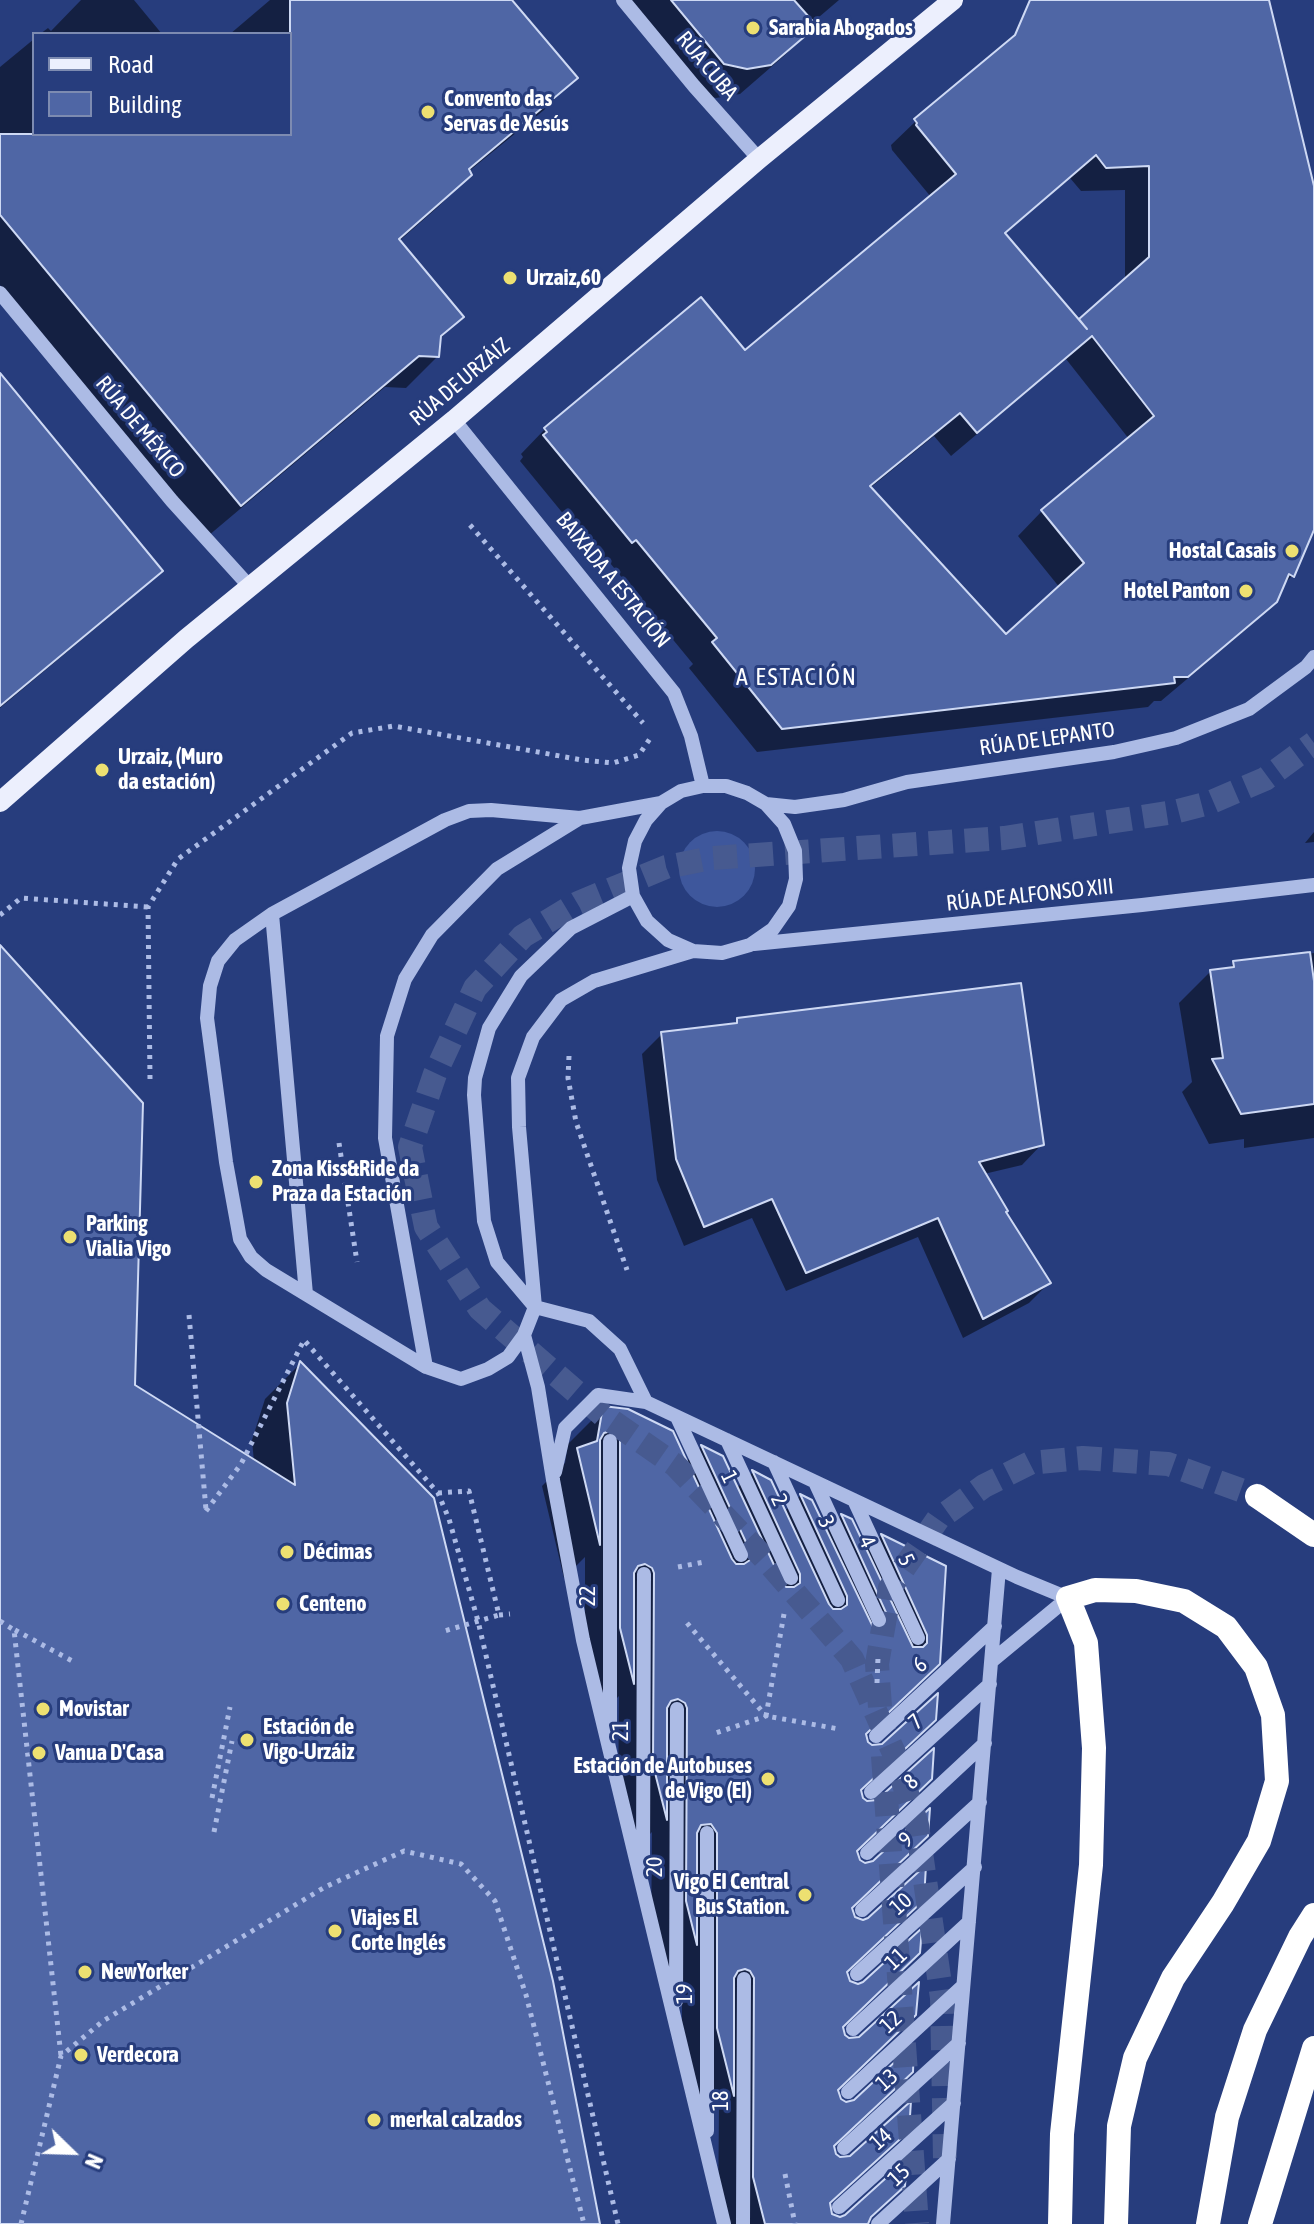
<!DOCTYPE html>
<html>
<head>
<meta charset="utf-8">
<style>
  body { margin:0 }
  #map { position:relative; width:1314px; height:2224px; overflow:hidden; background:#273d7d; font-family:"Asap Condensed",sans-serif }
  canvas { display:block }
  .legend { position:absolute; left:32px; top:32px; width:260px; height:104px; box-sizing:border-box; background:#273d7d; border:2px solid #7d8bb1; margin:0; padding:10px 14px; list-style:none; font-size:24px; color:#fff }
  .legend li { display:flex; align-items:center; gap:16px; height:40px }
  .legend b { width:40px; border:2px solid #7d8bb1 }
  .north { position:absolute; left:32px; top:2112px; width:80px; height:80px; -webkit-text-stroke:6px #273d7d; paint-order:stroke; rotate:113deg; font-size:22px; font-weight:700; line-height:32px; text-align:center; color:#fff }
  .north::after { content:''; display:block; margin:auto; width:28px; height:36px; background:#fff; clip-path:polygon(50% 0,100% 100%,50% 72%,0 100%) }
</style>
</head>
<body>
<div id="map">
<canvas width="1314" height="2224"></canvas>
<ul class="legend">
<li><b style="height:10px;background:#eceffd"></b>Road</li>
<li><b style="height:22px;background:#4f66a5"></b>Building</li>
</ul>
<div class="north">N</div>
</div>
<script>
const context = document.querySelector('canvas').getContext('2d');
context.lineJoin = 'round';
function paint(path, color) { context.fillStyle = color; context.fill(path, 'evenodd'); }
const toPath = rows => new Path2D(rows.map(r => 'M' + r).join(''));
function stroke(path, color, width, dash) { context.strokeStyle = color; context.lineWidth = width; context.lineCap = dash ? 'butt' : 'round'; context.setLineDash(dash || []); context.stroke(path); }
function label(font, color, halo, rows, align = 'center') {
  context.font = font + ' "Asap Condensed",sans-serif'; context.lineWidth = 6; context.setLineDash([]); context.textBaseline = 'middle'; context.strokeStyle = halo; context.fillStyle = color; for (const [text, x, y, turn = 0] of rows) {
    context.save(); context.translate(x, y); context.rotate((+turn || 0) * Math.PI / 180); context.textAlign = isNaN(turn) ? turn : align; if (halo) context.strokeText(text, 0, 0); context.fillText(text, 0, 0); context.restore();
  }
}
const green = toPath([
  '679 869a38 38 0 1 1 76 0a38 38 0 1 1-76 0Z'
]);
const shadow = toPath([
  [81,0,134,0,162,34,40,34,48,28,51,31],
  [270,0,510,0,575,78,544,110,468,172,470,175,438,207,398,242,461,317,439,340,438,356,406,388,385,387,208,536,0,285,0,67,34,39,34,134,290,134,290,34,230,34],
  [618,0,839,0,812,23,814,26,785,55,740,94,716,98,695,93],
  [1060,0,1267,0,1314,191,1314,525,1293,575,1282,586,1276,600,1250,626,1161,701,1154,701,1148,707,757,752,689,668,693,664,610,563,606,566,520,461,523,457,521,454,545,429,744,353,931,197,892,150,891,145,916,121],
  [1070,178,1081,191,1125,190,1125,281,1079,323,1004,235],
  [1066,359,1129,439,1042,511,1018,536,1060,588,1006,637,870,488,934,436,951,456],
  [0,377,160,571,133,597,0,708],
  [1314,832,1314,842,1305,843],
  [0,953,133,1386,254,1462,252,1440,265,1399,300,1364,598,2224,0,2224],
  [1314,953,1314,1138,1244,1148,1244,1139,1209,1144,1182,1092,1192,1082,1179,1003,1210,972,1228,970,1234,963],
  [738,1020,1042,1144,1022,1165,984,1174,1004,1212,1049,1283,1029,1303,963,1338,918,1237,786,1291,752,1218,684,1246,657,1180,642,1054,662,1034,732,1025],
  [604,1408,685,1463,701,1447,722,1458,736,1489,752,1473,770,1481,784,1512,800,1496,811,1501,826,1532,841,1516,851,1521,865,1552,881,1536,944,1567,938,1663,866,1731,864,1740,832,2151,840,2159,870,2166,828,2206,831,2216,866,2222,867,2224,721,2224,718,2214,719,2108,698,2129,682,2064,682,1957,661,1978,651,1938,652,1832,631,1853,618,1802,619,1696,598,1717,585,1664,585,1557,564,1578,542,1486,565,1463,568,1444]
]);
const building = toPath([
  [290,0,512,0,578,78,469,169,472,175,399,239,464,317,441,336,439,357,419,356,241,506,0,215,0,134,290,134,290,0],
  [671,0,794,0,817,26,771,65,747,69,724,64,671,0],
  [1030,0,1269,0,1314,186,1314,530,1294,577,1289,574,1277,602,1188,677,1174,677,1175,683,782,729,712,642,717,638,674,586,636,540,632,543,543,435,547,432,544,428,701,297,745,350,956,174,916,125,917,123,914,119,1015,35,1030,0],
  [1096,155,1106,168,1149,166,1149,257,1079,319,1087,329,1005,233,1096,155],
  [1092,336,1154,416,1041,510,1084,563,1006,634,870,486,960,413,977,433,1092,336],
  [0,373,163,571,0,706,0,373],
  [0,945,143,1103,135,1385,295,1485,287,1403,300,1361,434,1498,553,1981,600,2224,0,2224,0,945],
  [1310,952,1314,981,1314,1104,1241,1114,1212,1059,1223,1058,1210,970,1234,967,1233,961,1310,952],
  [1021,983,1044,1145,979,1162,1008,1211,1006,1212,1051,1283,983,1319,938,1218,806,1273,772,1199,704,1227,676,1159,661,1032,737,1023,737,1018,1021,983],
  [603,1406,628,1409,673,1431,732,1559,736,1564,744,1564,750,1560,750,1551,701,1445,723,1456,782,1582,786,1587,794,1587,800,1583,800,1574,752,1470,771,1480,829,1604,833,1609,841,1609,847,1605,847,1596,800,1494,812,1500,874,1629,884,1629,888,1625,888,1617,841,1514,852,1519,913,1647,923,1647,927,1643,927,1635,881,1534,946,1566,940,1664,866,1734,868,1742,872,1745,882,1744,938,1693,936,1720,861,1790,863,1798,867,1801,877,1800,934,1748,932,1779,857,1851,860,1860,865,1863,873,1861,930,1808,928,1836,852,1908,855,1917,863,1920,868,1918,926,1865,924,1900,847,1972,850,1981,858,1984,863,1982,922,1928,920,1953,843,2027,845,2035,849,2038,859,2037,919,1982,916,2015,838,2090,841,2099,846,2102,854,2100,914,2044,913,2072,834,2146,836,2154,840,2157,850,2156,911,2101,909,2131,830,2203,832,2214,840,2217,845,2215,907,2159,905,2186,871,2217,868,2224,765,2224,753,2177,754,1978,750,1971,745,1969,738,1971,734,1978,734,2096,717,2028,717,1833,711,1824,701,1825,697,1833,697,1945,686,1901,687,1708,685,1703,678,1699,671,1701,667,1708,667,1820,653,1765,654,1573,652,1568,645,1564,638,1566,634,1573,634,1684,620,1628,620,1440,616,1433,611,1431,604,1433,600,1440,600,1545,577,1448,597,1441,603,1406]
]);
const highwayTunnel = toPath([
  [880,1707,877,1664,890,1588,938,1519,984,1486,1030,1463,1083,1458,1168,1464,1257,1496],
  [883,1756,917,2224],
  [945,2158,942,1998,917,1825,894,1753,852,1659,768,1562,675,1465,603,1415,480,1309,426,1227,410,1147,435,1074,475,988,523,936,578,903,666,867,712,858,1004,838,1174,812,1209,803,1265,779,1314,743]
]);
const path = toPath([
  [470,525,643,723],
  [0,915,21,898,148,907],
  [569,1056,568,1078,576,1122,627,1270],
  [150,1079,148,907,178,859,352,733,394,726,582,760,613,763,639,755,651,737],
  [339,1143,357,1262],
  [189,1315,206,1510],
  [438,1493,469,1491,499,1615,441,1632],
  [206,1511,241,1464,304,1340,438,1493,449,1519,478,1621,618,2224],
  [678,1567,704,1562],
  [784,1614,766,1716,839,1729],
  [499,1615,510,1614],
  [0,1621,14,1630,61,2056],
  [687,1623,766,1716,716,1733],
  [15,1630,76,1663],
  [877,1683,878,1657],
  [212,1798,230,1707],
  [214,1832,232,1741],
  [785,2174,795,2224],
  [21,2224,61,2056,103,2021,325,1887,404,1851,461,1864,495,1901,526,1995,584,2224]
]);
const minor = toPath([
  [623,0,694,86,759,159],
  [0,293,172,501,250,587],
  [454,420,674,693,691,736,703,786],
  [661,803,580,818,491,810,469,811,445,820,272,914,235,940,218,961,210,986,207,1018,226,1162,240,1239,251,1257,266,1270,426,1367,461,1379,488,1369,508,1357,524,1335,535,1307,519,1127,518,1078,533,1037,561,1000,594,981,693,951,722,953,750,945,773,929,789,906,796,879,795,851,784,824,766,804,747,793,726,786,703,786,681,791,661,803,646,820,635,841,629,868,633,896,647,921,668,940,693,951],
  [766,804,795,807,844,800,907,782,1114,752,1176,738,1249,709,1306,667,1314,657],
  [633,896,571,928,521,976,489,1028,475,1078,474,1095,484,1221,497,1262,535,1307,589,1321,620,1349,646,1402],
  [272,914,306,1294],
  [754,944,1142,905,1314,885],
  [524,1335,538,1387,553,1480,583,1640,724,2224],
  [426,1367,385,1138,387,1036,405,979,432,935,497,869,580,818],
  [677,1417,741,1555],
  [727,1440,791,1578],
  [774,1462,838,1600],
  [555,1472,565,1428,598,1395,646,1402,1017,1577,1068,1598,993,1660],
  [815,1482,879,1620],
  [854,1500,918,1638],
  [610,1727,610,1441],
  [876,1736,995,1626],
  [871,1792,990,1684],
  [707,1833,707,2131],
  [867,1853,985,1743],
  [643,1863,644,1574],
  [862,1910,980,1802],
  [857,1974,975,1867],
  [676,2001,677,1709],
  [853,2029,969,1922],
  [848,2092,963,1986],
  [844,2148,959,2043],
  [839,2207,954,2103],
  [743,2224,744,1979],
  [878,2224,949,2159],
  [943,2224,999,1569]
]);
const major = toPath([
  [0,802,186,639,454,420,759,159,953,0]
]);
const highway = toPath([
  [1257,1496,1314,1535],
  [1060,2224,1062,2134,1091,1865,1094,1748,1086,1643,1068,1598,1095,1590,1136,1591,1184,1601,1226,1627,1256,1667,1273,1715,1277,1781,1259,1841,1223,1903,1173,1978,1135,2058,1119,2126,1116,2224],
  [1208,2224,1227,2117,1255,2030,1300,1937,1314,1915],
  [1260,2224,1314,2048]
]);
const markers = [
  [753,28,8,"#ede071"],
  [428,112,8,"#ede071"],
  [510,278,8,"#ede071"],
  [1292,551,8,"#ede071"],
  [1246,591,8,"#ede071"],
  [102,770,8,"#ede071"],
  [256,1182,8,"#ede071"],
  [70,1237,8,"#ede071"],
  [287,1552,8,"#ede071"],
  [283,1604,8,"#ede071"],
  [43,1709,8,"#ede071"],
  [247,1740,8,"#ede071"],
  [39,1753,8,"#ede071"],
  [768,1779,8,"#ede071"],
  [805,1895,8,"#ede071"],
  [335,1931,8,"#ede071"],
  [85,1972,8,"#ede071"],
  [81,2055,8,"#ede071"],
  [374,2120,8,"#ede071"]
];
const poiNames = [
  ["Sarabia Abogados",769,28],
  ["Convento das",444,99],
  ["Servas de Xesús",444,124],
  ["Urzaiz,60",526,278],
  ["Hostal Casais",1276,551,"right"],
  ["Hotel Panton",1230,591,"right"],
  ["Urzaiz, (Muro",118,757],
  ["da estación)",118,782],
  ["Zona Kiss&Ride da",272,1169],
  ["Praza da Estación",272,1194],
  ["Parking",86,1224],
  ["Vialia Vigo",86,1249],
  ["Décimas",303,1552],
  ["Centeno",299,1604],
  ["Movistar",59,1709],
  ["Estación de",263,1727],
  ["Vigo-Urzáiz",263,1752],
  ["Vanua D'Casa",55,1753],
  ["Estación de Autobuses",752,1766,"right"],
  ["de Vigo (EI)",752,1791,"right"],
  ["Vigo EI Central",789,1882,"right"],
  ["Bus Station.",789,1907,"right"],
  ["Viajes El",351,1918],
  ["Corte Inglés",351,1943],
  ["NewYorker",101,1972],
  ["Verdecora",97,2055],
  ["merkal calzados",390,2120]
];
const streetNames = [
  ["RÚA CUBA",707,66,50],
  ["RÚA DE URZÁIZ",460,382,-40],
  ["RÚA DE MÉXICO",140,427,50],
  ["BAIXADA A ESTACIÓN",613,580,51],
  ["RÚA DE LEPANTO",1047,739,-8],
  ["RÚA DE ALFONSO XIII",1030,895,-6],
  ["1",729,1477,65],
  ["2",779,1500,65],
  ["3",826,1522,65],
  ["4",867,1542,65],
  ["5",906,1560,65],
  ["22",588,1596,-90],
  ["6",920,1665,-43],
  ["7",916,1722,-42],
  ["21",621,1731,-90],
  ["8",911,1782,-43],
  ["9",906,1840,-43],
  ["20",655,1867,-90],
  ["10",901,1904,-42],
  ["11",896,1959,-43],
  ["19",685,1994,-90],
  ["12",891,2022,-43],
  ["13",887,2080,-42],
  ["18",721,2101,-90],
  ["14",881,2139,-42],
  ["15",899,2175,-43]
];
const neighbourhoodNames = [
  ["A ESTACIÓN",797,677]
];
paint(green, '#3e579c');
paint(shadow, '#0007');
paint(building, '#4f66a5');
stroke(building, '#ced9f4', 2);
stroke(highwayTunnel, '#475a90', 24, [24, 12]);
stroke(path, '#acbbe5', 5, [4, 6]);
stroke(minor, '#acbbe5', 14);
stroke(major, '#eceffd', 20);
stroke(highway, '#fff', 24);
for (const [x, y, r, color] of markers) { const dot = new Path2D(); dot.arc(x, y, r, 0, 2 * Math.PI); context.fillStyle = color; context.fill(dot); stroke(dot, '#273d7d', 3); }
label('bold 22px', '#fff', '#273d7d', poiNames, 'left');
label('22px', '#fff', '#273d7d', streetNames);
context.letterSpacing = '2px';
label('24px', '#fff', '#273d7d', neighbourhoodNames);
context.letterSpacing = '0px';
</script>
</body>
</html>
